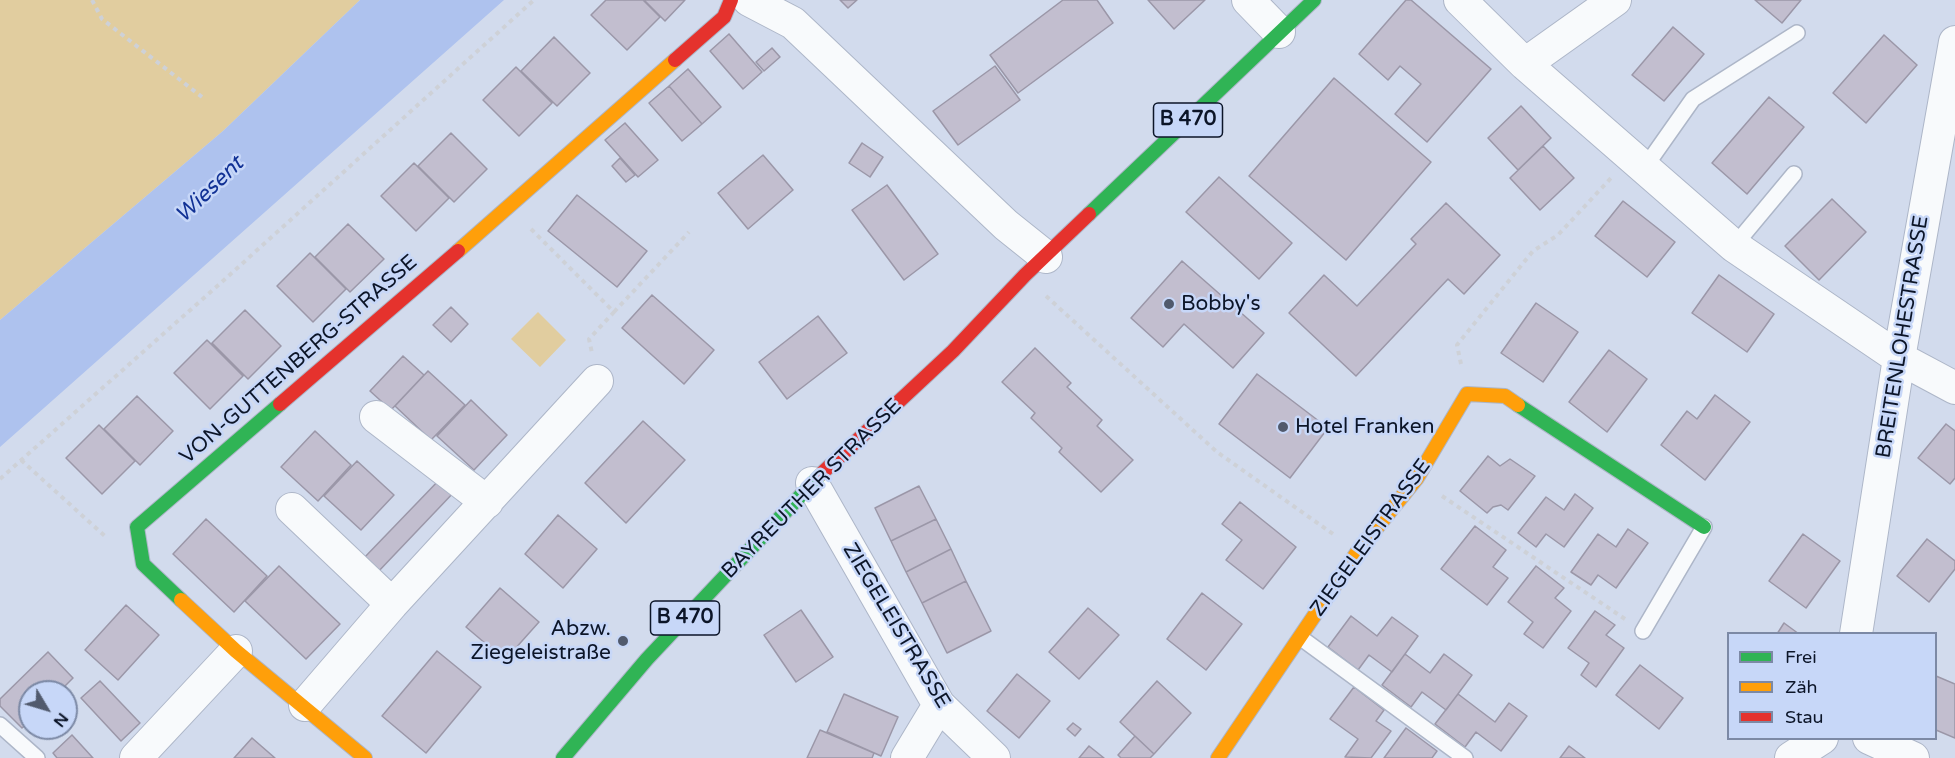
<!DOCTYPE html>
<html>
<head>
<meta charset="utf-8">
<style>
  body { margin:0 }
  #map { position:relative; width:1955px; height:758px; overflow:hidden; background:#d2dbed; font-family:"Varela Round",sans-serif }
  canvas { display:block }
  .legend { position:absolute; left:1727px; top:632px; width:210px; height:108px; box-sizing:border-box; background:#c7d7f8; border:2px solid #7c89a5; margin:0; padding:8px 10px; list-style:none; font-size:18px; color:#0c1528 }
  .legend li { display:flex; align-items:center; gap:12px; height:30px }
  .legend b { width:30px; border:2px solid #7c89a5 }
  .north { position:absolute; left:18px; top:680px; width:60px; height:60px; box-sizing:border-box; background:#c7d7f8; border:2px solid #7c89a5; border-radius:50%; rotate:128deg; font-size:16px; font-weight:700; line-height:24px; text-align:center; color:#0c1528 }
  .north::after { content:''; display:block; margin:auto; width:21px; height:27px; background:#515a6d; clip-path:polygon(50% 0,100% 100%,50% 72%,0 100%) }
</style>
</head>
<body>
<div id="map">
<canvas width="1955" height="758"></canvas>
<ul class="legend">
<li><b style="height:8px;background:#30b455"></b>Frei</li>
<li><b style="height:8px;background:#ff9f0a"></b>Zäh</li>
<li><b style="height:8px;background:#e5322d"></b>Stau</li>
</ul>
<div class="north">N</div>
</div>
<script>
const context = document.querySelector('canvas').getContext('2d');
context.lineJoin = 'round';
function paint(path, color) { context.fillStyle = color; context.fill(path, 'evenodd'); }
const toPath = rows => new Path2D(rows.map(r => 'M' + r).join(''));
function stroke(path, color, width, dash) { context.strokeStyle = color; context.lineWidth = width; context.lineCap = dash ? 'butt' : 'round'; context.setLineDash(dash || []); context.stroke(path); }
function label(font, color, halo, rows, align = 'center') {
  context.font = font + ' "Varela Round",sans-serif'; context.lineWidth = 5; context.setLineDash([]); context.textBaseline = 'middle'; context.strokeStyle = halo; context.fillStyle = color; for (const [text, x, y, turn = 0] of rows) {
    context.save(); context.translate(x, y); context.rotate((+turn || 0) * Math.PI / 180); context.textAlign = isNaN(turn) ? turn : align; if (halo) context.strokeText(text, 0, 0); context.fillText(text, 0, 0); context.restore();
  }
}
const green = toPath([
  [0,0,360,0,223,131,0,320],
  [538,312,566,340,540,367,511,339]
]);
const water = toPath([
  [360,0,504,0,0,447,0,320,223,131]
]);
const building = toPath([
  [606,0,643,0,660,17,627,50,591,15,606,0],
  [644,0,685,0,665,21,644,0],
  [840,0,857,0,848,8,840,0],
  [1063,0,1097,0,1113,23,1018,93,990,55,1063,0],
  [1148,0,1205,0,1174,29,1148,0],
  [1406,0,1411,0,1491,69,1427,142,1395,114,1421,84,1400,66,1388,80,1359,54,1406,0],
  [1755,0,1801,0,1782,23,1755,0],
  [1673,27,1704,54,1664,101,1632,75,1673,27],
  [729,34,762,72,743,89,710,51,729,34],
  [1884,35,1917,65,1866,123,1833,93,1884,35],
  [554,37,590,73,557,106,521,71,554,37],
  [772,48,780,57,764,71,756,62,772,48],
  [995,66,1020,100,958,145,933,111,995,66],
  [516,67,552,103,519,136,483,100,516,67],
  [688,69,721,107,702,124,669,86,688,69],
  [1334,78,1431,162,1346,260,1249,176,1334,78],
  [669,86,702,124,682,141,649,103,669,86],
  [1769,97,1804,127,1747,194,1712,163,1769,97],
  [1521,106,1551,138,1518,170,1488,138,1521,106],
  [625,123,658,160,638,177,605,140,625,123],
  [451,133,487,169,454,202,418,166,451,133],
  [862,143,883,157,870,177,849,163,862,143],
  [1543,146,1574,178,1540,210,1510,178,1543,146],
  [763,155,793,190,748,229,718,193,763,155],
  [620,158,635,175,626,182,612,166,620,158],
  [414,163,449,198,416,231,381,196,414,163],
  [1219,177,1292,243,1259,279,1186,212,1219,177],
  [887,185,938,254,904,280,852,210,887,185],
  [577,195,647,251,617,287,548,231,577,195],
  [1832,199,1866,232,1819,280,1785,246,1832,199],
  [1623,201,1675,242,1647,277,1595,236,1623,201],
  [1446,203,1500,255,1464,294,1448,279,1356,376,1289,313,1324,275,1357,306,1416,244,1411,239,1446,203],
  [348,224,384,259,350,292,315,257,348,224],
  [310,253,346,289,313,322,277,286,310,253],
  [1182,261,1264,333,1233,368,1184,324,1163,347,1131,318,1182,261],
  [1719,275,1774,314,1747,352,1692,313,1719,275],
  [652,295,714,350,684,384,622,328,652,295],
  [1536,303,1578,332,1543,382,1501,353,1536,303],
  [451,307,468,324,451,342,433,325,451,307],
  [245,310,281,346,248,379,212,343,245,310],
  [818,316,847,353,787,399,759,362,818,316],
  [207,340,243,376,210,409,174,373,207,340],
  [1035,348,1071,383,1067,387,1102,420,1097,426,1133,460,1101,492,1059,452,1062,448,1031,418,1035,413,1002,382,1035,348],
  [1609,350,1647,379,1607,432,1569,402,1609,350],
  [403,356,424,375,391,410,370,391,403,356],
  [428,371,465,405,431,440,395,406,428,371],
  [1257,374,1328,428,1290,478,1219,424,1257,374],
  [1715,395,1750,422,1705,480,1661,445,1687,411,1697,419,1715,395],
  [137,396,173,431,140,465,104,429,137,396],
  [471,400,507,435,474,470,437,436,471,400],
  [643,421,685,460,626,523,585,483,643,421],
  [1946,424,1955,431,1955,478,1950,484,1918,458,1946,424],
  [99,425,135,461,102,494,66,458,99,425],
  [315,431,351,465,318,501,281,467,315,431],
  [1488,456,1500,466,1510,459,1535,476,1508,510,1501,505,1493,507,1487,513,1460,491,1488,456],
  [357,461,394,495,361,530,324,496,357,461],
  [442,477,456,490,376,574,362,560,442,477],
  [919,486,936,519,891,541,875,508,919,486],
  [1575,494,1593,508,1564,547,1546,534,1536,547,1518,533,1546,497,1564,510,1575,494],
  [1240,502,1296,547,1263,589,1226,560,1242,540,1222,524,1240,502],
  [558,515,597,549,563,588,525,554,558,515],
  [206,519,267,576,234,612,173,554,206,519],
  [936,519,951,549,906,572,891,541,936,519],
  [1475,526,1506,550,1493,567,1508,578,1487,605,1441,569,1475,526],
  [1628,529,1648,543,1616,588,1598,575,1591,585,1571,572,1598,534,1616,547,1628,529],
  [1803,534,1840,561,1806,608,1769,581,1803,534],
  [1927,539,1955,561,1955,569,1929,602,1897,576,1927,539],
  [951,549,966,581,922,603,906,572,951,549],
  [279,566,340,624,306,659,245,601,279,566],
  [1536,566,1564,588,1555,598,1571,611,1543,648,1524,634,1533,622,1508,602,1536,566],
  [966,581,991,631,947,653,922,603,966,581],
  [500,588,539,622,505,660,466,627,500,588],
  [1202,593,1242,624,1206,670,1167,639,1202,593],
  [126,605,159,635,118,680,85,650,126,605],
  [1088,608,1119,635,1079,679,1049,652,1088,608],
  [801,610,833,657,796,682,764,635,801,610],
  [1595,611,1615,625,1606,635,1624,648,1596,687,1581,675,1589,663,1568,648,1595,611],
  [1351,616,1377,636,1392,617,1418,636,1392,672,1369,655,1358,670,1328,647,1351,616],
  [1784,623,1799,634,1777,634,1784,623],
  [437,651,481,687,426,753,382,716,437,651],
  [48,652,73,678,59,692,30,692,30,721,22,728,0,706,0,699,48,652],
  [1405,654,1430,673,1444,654,1472,675,1446,710,1422,692,1411,707,1382,685,1405,654],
  [1640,665,1683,698,1659,729,1616,695,1640,665],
  [1017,674,1050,701,1019,738,987,711,1017,674],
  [1936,676,1955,684,1955,738,1936,730,1936,676],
  [100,681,140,723,121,741,81,698,100,681],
  [1157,681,1191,713,1154,754,1120,722,1157,681],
  [1354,687,1384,710,1376,721,1391,731,1371,758,1345,757,1358,739,1330,719,1354,687],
  [844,694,898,717,881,756,827,732,844,694],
  [1458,694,1495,722,1509,703,1527,716,1501,751,1476,732,1465,747,1435,724,1458,694],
  [1073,723,1081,729,1075,736,1067,729,1073,723],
  [1406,728,1437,751,1432,758,1384,758,1406,728],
  [820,730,874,753,872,758,807,758,820,730],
  [72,735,93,758,57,758,53,753,72,735],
  [1135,736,1154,754,1150,758,1121,758,1118,755,1135,736],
  [252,738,275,758,234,758,252,738],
  [1089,746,1104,758,1079,758,1089,746],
  [1569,746,1585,758,1560,758,1569,746]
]);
const path = toPath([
  [92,0,102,19,202,97],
  [531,229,614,312,589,339,592,353],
  [1046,296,1217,452,1333,534],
  [614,312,689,232],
  [1461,364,1457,345,1533,251,1558,235,1611,178],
  [21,460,107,538],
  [0,479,224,280,534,0],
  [1442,496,1625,619]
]);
const lane = toPath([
  [1643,170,1693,99,1797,33],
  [1734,246,1794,174],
  [1643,631,1704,527],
  [1301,638,1465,758],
  [0,725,37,758]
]);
const street = toPath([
  [749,0,793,23,1006,225,1046,257],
  [1248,0,1279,32],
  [1460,0,1525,64,1734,246,1899,358,1955,388],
  [1525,64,1615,0],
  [376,417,487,502],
  [812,483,939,705,994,758],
  [292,509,392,604],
  [1856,634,1899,358,1955,42],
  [305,705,392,604,597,381],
  [1869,738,1913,758],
  [136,758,236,651],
  [907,758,939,705],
  [1791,758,1822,738]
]);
const fast = toPath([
  [1089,214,1314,0],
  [1518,405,1704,527],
  [181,600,143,564,137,527,280,404],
  [563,758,647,659,820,475]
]);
const slow = toPath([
  [458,251,675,60],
  [181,600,236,651,365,758],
  [1218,758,1358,551,1417,478,1467,394,1505,396,1518,405]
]);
const jam = toPath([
  [675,60,724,17,731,0],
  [280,404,458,251],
  [820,475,953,351,1025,275,1089,214]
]);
const markers = [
  [1169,304,6,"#515a6d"],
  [1283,427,6,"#515a6d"],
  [623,641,6,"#515a6d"]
];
const shields = [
  [1188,120,69],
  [685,618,69]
];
const shieldNames = [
  ["B 470",1188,120],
  ["B 470",685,618]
];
const poiNames = [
  ["Bobby's",1181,304],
  ["Hotel Franken",1295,427],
  ["Abzw.",611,629,"right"],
  ["Ziegeleistraße",611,653,"right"]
];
const streetNames = [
  ["BREITENLOHESTRASSE",1903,337,-81],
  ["VON-GUTTENBERG-STRASSE",299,360,-41],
  ["BAYREUTHER STRASSE",812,489,-45],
  ["ZIEGELEISTRASSE",1371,538,-54],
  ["ZIEGELEISTRASSE",896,626,59]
];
const waterNames = [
  ["Wiesent",210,190,-44]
];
paint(green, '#e1cd9f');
paint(water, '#aec2ee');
paint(building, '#c2becf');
stroke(building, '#9b97a8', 1.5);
stroke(lane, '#adb6c8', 18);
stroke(street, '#adb6c8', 34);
stroke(fast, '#adb6c8', 16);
stroke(slow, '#adb6c8', 16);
stroke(jam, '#adb6c8', 16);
stroke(path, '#ced1d7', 4, [4.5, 4.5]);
stroke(lane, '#f8fafc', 15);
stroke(street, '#f8fafc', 32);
stroke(fast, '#30b455', 14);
stroke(slow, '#ff9f0a', 14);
stroke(jam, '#e5322d', 14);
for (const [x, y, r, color] of markers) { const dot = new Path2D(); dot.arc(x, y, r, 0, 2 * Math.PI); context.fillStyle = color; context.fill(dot); stroke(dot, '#c7d7f8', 2); }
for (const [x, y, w] of shields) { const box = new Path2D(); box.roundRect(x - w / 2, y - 17, w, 34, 4.5); context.fillStyle = '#c7d7f8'; context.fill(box); stroke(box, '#0c1528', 1.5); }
label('bold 20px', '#0c1528', null, shieldNames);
label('21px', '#0c1528', '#c7d7f8', poiNames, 'left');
label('21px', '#0c1528', '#c7d7f8', streetNames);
label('italic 22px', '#113195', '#c7d7f8', waterNames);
</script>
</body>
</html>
